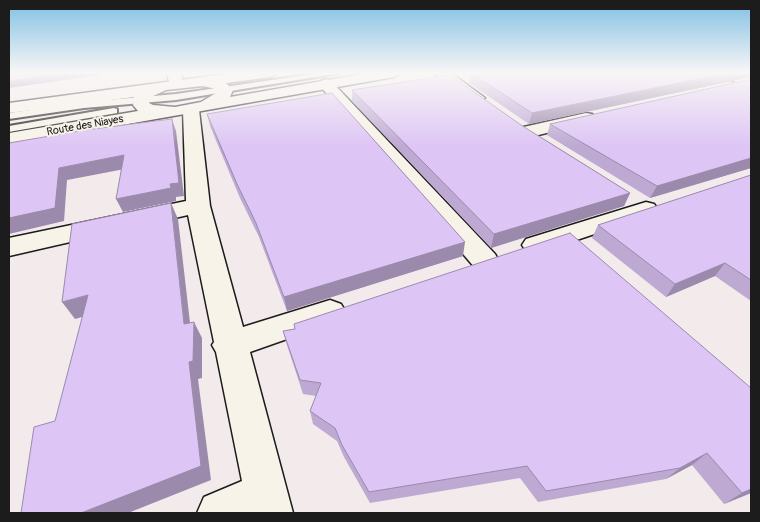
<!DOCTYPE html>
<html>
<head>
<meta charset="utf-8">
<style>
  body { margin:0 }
  #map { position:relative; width:760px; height:522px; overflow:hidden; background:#f2eaeb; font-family:Pangolin,sans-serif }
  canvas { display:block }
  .frame { position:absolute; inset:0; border:10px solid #1c1c1c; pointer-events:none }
</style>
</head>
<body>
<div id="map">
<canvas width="760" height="522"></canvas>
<div class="frame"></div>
</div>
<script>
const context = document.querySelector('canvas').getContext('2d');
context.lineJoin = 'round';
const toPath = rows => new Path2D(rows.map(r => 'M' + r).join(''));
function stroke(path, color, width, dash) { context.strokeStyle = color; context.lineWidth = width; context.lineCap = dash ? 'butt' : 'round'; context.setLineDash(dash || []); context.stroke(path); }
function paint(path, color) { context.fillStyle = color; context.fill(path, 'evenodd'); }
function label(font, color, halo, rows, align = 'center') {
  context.font = font + ' Pangolin,sans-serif'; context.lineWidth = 4; context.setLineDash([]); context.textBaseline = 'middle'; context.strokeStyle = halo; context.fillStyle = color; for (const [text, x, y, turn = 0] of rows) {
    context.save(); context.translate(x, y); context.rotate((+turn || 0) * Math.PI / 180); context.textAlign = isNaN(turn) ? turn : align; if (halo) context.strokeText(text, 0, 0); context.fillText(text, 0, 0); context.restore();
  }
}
const lane = toPath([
  [320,73,340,73,176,100,84,108,9,119,9,113,84,102,176,94,320,73],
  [114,108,117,109,117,113,9,132,9,126,114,108]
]);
const street = toPath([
  [167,73,181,73,183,83,180,86,170,86,167,73],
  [434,73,451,73,485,98,477,103,471,101,434,73],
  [716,73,737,73,751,78,751,87,718,76,716,73],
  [326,79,331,81,495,254,499,261,495,268,485,270,475,268,321,87,318,84,321,81,326,79],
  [191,105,197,106,199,110,210,206,243,327,330,300,341,304,346,312,341,320,250,352,293,513,197,513,204,497,242,481,216,352,212,345,214,342,188,215,9,256,9,238,186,201,183,110,185,106,191,105],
  [586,113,592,114,595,118,592,122,526,138,519,136,517,132,519,128,586,113],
  [646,202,654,204,658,209,654,214,535,254,526,251,522,245,526,239,646,202]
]);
const primary = toPath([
  [233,73,278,73,271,77,226,83,233,90,230,97,368,73,401,73,394,77,9,145,9,133,138,111,133,105,134,97,9,113,9,103,233,73],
  [203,86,216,89,216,93,201,102,175,107,153,105,149,103,149,98,166,90,203,86]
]);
const wall = toPath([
  [471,73,751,73,751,77,529,124,469,83],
  [751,79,751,168,650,198,547,135,550,124],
  [352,90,521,125,630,193,624,206,491,248,352,101],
  [207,114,463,256,287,311,259,237,240,198,210,126],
  [751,175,751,301,715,276,666,297,592,238,598,225],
  [294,324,751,388,751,493,724,504,692,465,666,479,538,502,520,478,370,503,344,457,337,441,313,424,310,411,316,396,303,394,287,345,283,331,295,329]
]);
const shadedWall = toPath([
  [70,73,101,73,101,75,9,88,9,81],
  [728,73,751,73,751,77,529,124,532,113],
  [172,119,176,131,184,196,176,197,176,201,123,212,116,199,170,184],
  [124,155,130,168,67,180,64,221,9,234,9,218,59,168],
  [751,158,751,168,650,198,657,186],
  [630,193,624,206,491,248,494,234],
  [171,203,178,219,192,340,184,324],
  [465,242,463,256,287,311,284,297],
  [725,263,715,276,666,297,675,284],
  [88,295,100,312,75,319,62,302],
  [194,322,202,338,202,378,198,379,211,480,128,513,81,513],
  [707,453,692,465,666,479,680,468],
  [751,489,751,493,724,504,742,493]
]);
const building = toPath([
  [9,73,70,73,9,81,9,73],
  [471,73,728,73,532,113,471,73],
  [450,75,521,125,630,193,494,234,352,90,450,75],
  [751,79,751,158,657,186,550,124,751,79],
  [332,93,465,242,284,297,256,223,237,184,207,114,332,93],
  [172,119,179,183,170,184,171,188,116,199,124,155,59,168,55,208,9,218,9,143,85,130,172,119],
  [751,175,751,280,725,263,675,284,598,225,751,175],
  [171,203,184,324,194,322,193,361,189,362,201,466,81,513,21,513,34,427,55,421,88,295,62,302,72,224,171,203],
  [570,233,751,388,751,489,742,493,707,453,680,468,546,491,527,466,369,492,342,445,335,428,310,411,321,383,300,380,283,331,295,329,294,324,570,233]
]);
const farStreetnames = [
  ["Route des Niayes",85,126,-10]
];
stroke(lane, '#1c1c1c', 4);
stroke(street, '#1c1c1c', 3);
stroke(primary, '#1c1c1c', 3);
paint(lane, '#f7f3e8');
paint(street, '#f7f3e8');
paint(primary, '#f7f3e8');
paint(wall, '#bea9d3');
paint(shadedWall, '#9b8aac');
paint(building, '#ddc5f5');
stroke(building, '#9b8aac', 1);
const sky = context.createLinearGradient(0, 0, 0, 146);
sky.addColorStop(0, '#7fbfe4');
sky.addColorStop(0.5, '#f9f6f6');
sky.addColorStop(1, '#f9f6f600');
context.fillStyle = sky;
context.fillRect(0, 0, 760, 146);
label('11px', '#1c1c1c', '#f7f3e8', farStreetnames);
</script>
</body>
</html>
